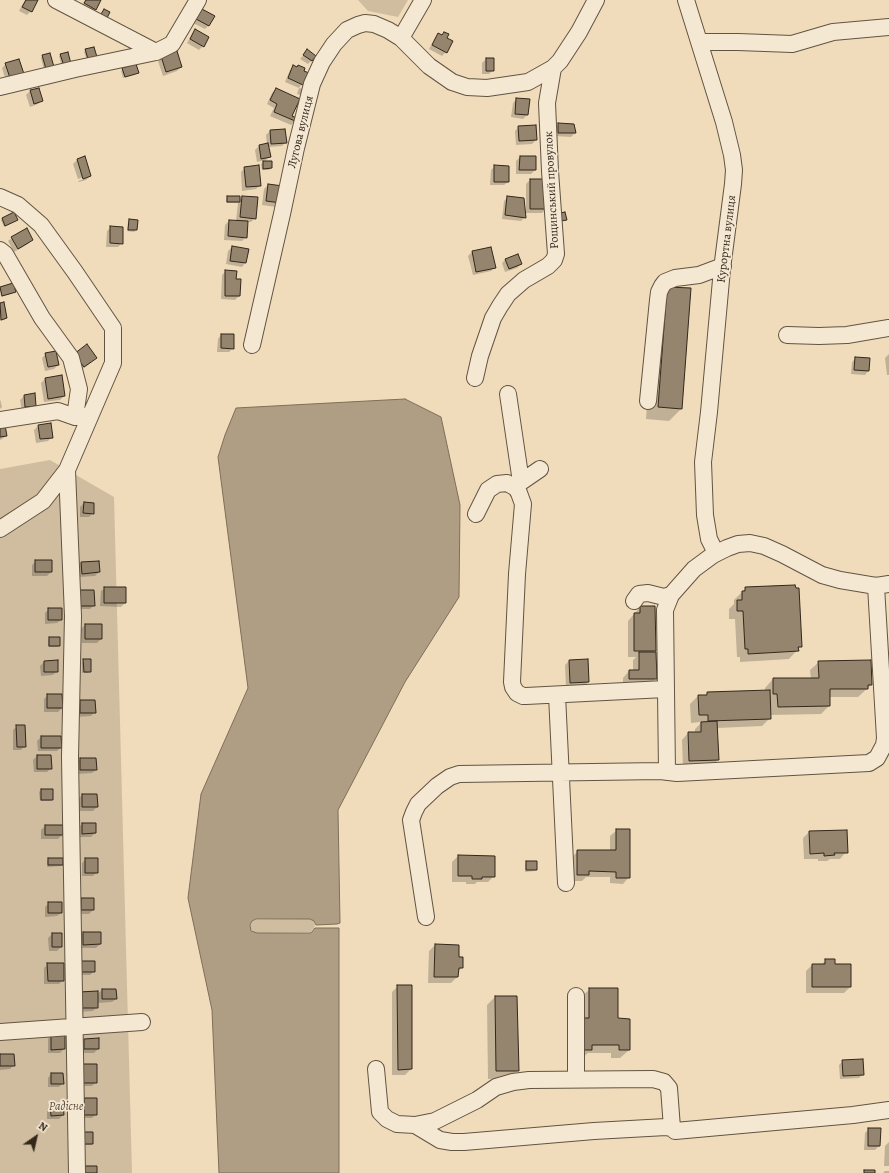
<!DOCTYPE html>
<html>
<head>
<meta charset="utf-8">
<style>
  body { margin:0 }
  #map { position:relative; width:889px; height:1173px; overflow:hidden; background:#f0dcbb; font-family:Alegreya,serif }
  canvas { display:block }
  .north { position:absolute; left:16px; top:1117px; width:40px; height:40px; -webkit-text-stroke:3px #f5e8d3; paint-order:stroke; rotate:34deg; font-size:11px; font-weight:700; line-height:16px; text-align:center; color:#33271a }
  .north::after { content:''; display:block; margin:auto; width:14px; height:18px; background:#33271a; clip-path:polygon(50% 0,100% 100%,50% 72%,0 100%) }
</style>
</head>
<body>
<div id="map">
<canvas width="889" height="1173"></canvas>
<div class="north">N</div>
</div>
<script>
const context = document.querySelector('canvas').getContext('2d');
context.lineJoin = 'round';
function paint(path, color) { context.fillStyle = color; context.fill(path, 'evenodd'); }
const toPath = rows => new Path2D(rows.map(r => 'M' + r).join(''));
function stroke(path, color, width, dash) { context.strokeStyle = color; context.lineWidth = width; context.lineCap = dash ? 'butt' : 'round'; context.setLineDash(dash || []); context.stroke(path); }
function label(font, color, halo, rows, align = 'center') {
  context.font = font + ' Alegreya,serif'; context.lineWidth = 3.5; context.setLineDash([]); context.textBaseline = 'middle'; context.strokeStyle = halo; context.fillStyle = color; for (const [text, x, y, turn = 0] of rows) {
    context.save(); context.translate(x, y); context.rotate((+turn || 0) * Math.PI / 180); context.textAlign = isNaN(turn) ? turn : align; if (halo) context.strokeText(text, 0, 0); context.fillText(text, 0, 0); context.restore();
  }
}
const green = toPath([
  [358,0,408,0,398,17,368,11],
  [50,460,114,497,132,1173,0,1173,0,469],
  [309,919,313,920,315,925,314,929,310,932,256,933,252,931,250,928,252,922,255,920]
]);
const water = toPath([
  [405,399,441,417,460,505,459,597,405,682,338,810,340,923,337,924,316,925,314,921,310,919,256,919,252,921,250,925,251,931,257,933,310,933,312,932,315,928,339,928,339,1173,219,1173,212,1010,188,898,201,794,248,688,218,457,225,435,236,408,405,399]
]);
const shadow = toPath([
  [25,0,37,0,31,11,27,15,19,11],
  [85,0,100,0,95,9,91,13,81,7],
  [198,14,209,25,205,29,193,23],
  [195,30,203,46,199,50,187,43,192,34],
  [438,34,446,39,446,52,442,56,429,49,435,38],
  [86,50,94,58,87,60,84,52],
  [307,51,312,60,308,64,300,59],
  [61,55,70,64,62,67,59,56],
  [43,56,53,66,44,70,41,58],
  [162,57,181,67,177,71,163,76,158,61],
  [486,59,493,70,489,74,482,74,482,63],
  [6,64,19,78,6,81,2,68],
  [294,66,302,84,299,88,308,90,305,96,297,94,299,88,285,82,290,70],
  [123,69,137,73,136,74,123,78,121,71],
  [39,89,42,101,38,104,30,107,26,95,30,91],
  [276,89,295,121,291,125,270,116,274,108,267,104,272,93],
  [517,99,527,115,523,119,511,117,513,103],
  [559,124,573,125,575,133,571,137,554,136,555,128],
  [535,126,536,140,532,144,516,145,515,131,519,127],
  [284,130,286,142,282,146,268,147,270,156,264,162,271,168,269,170,262,170,261,164,265,160,257,162,255,150,259,146,267,145,266,135,270,131],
  [520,157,535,170,531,174,516,174,516,161],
  [77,160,90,176,86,180,79,182,78,181,87,178,87,176,78,179,73,164],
  [495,166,508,182,504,185,490,185,491,170],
  [245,168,260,185,256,189,242,191,241,172],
  [530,180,542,189,546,209,542,213,526,213,526,184],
  [268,185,282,187,276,207,262,205,264,189],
  [227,197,239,200,242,197,255,218,251,222,247,222,246,237,242,241,224,240,225,225,229,221,236,221,238,203,226,203,226,199],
  [508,197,525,217,521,221,502,219,504,201],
  [2,219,17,220,4,227,1,220],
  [129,220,136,230,134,232,127,231,128,222],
  [111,227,122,243,118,247,106,247,107,231],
  [12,238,32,240,28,244,14,252,8,241],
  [232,247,245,263,242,267,226,264,228,251],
  [472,252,495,267,491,271,473,275,468,256],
  [506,259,521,264,517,268,505,272,502,263],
  [226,271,235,280,239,296,235,300,221,299,222,275],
  [13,284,15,291,14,293,1,297,0,289],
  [667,288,681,409,669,421,646,419,655,300],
  [0,304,3,304,6,318,4,320,0,321],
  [221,335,233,348,229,352,217,352,218,339],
  [46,354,58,365,54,369,45,371,42,358],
  [74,354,92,362,80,371],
  [889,354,889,375,887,375,885,358],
  [856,358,868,371,865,375,851,374,852,362],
  [45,379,64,396,60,400,44,402,41,383],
  [24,396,35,406,31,409,22,411,20,400],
  [0,399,2,407,0,409],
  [50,424,52,437,48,441,36,443,34,430,38,426],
  [0,427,6,436,2,439,0,440],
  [84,503,93,513,89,517,80,517,80,507],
  [36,561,51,572,47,576,32,576,32,565],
  [81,563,99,572,95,576,78,577,78,567],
  [105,588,125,603,121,607,100,606,101,591],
  [746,588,801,646,789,659,740,662,740,657,737,657,735,619,729,619,729,609,734,604,734,600],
  [93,591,94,605,90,609,74,609],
  [640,607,655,651,652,653,656,678,650,685,623,685,623,678,629,671,633,671,633,660,636,657,628,657,628,621],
  [49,609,61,620,57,623,45,624,45,613],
  [85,625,101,639,97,643,82,643,81,629],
  [49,638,59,645,58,647,48,647,48,640],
  [84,660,90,671,88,673,82,673,82,662],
  [587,660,588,682,585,686,566,687,565,665,569,661],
  [44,662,57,671,53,675,41,676,40,666],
  [819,662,871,685,858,697,829,697,829,706,821,714,770,715,770,718,762,726,717,728,718,760,712,766,683,767,682,740,688,733,695,733,695,729,700,724,700,722,691,723,690,704,698,696,705,696,708,693,765,691,765,688,773,679,811,679,810,670],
  [48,695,62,708,58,712,44,712,44,699],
  [80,701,95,712,91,716,76,717,76,705],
  [17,726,25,746,21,750,13,750,13,730],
  [41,737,61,747,57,751,38,751,37,741],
  [37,756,51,768,47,772,34,772,33,760],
  [80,759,96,770,92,773,77,774,76,763],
  [41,790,52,799,50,801,40,801,39,792],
  [82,795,97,807,93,811,79,811,78,799],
  [82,824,95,824,95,833,91,837,78,837,78,828],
  [45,826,62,835,58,839,41,839,41,830],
  [617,830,629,877,623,884,610,883,610,877,586,877,582,881,572,881,572,857,578,851,610,851,610,836],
  [809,832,846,852,840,859,830,859,827,861,818,861,818,859,804,859,803,838],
  [458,856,494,876,488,882,477,882,475,884,466,884,466,882,452,882,452,862],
  [48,859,62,865,61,866,47,867,47,861],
  [86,859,97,872,93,876,82,876,82,863],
  [526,862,536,870,534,871,525,872,525,864],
  [81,899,93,910,89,914,77,914,77,903],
  [49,903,61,913,57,916,45,917,45,907],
  [83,933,100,933,100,944,96,948,80,948,79,937],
  [52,934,61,947,57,951,49,951,48,938],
  [435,945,458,958,462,967,458,972,457,977,451,983,428,983,429,951],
  [826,960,834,965,850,987,844,993,806,993,806,971,812,965,821,965],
  [48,964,63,980,59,984,44,984,44,968],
  [78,966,94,971,90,975,78,975],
  [398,986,411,986,411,1069,405,1075,392,1075,392,992],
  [590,989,617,1019,629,1050,620,1058,611,1058,611,1053,588,1053,582,1058,581,997],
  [102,990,116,999,112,1002,97,1003,97,1007,93,1011,76,1012],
  [495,997,518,1070,510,1078,488,1079,487,1005],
  [51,1035,64,1049,60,1053,48,1053,48,1039],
  [84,1040,98,1049,94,1053,80,1053,80,1044],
  [0,1055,14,1065,10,1069,0,1070],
  [843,1061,863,1074,859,1078,840,1079,839,1065],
  [78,1069,96,1082,92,1086,79,1086],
  [51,1074,63,1083,59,1087,48,1087,48,1078],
  [84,1099,96,1114,92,1118,81,1118,81,1103],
  [51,1105,63,1115,59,1119,47,1119,47,1109],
  [869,1129,879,1146,875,1150,864,1150,865,1133],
  [92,1133,92,1144,90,1145,82,1145],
  [889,1142,889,1166,884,1166,885,1146],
  [885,1171,889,1171,889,1173,883,1173]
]);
const building = toPath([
  [26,0,38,0,32,12,22,7,26,0],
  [86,0,101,0,96,10,84,3,86,0],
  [104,9,110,12,106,20,100,16,104,9],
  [202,9,215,16,209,26,196,19,202,9],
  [195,29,209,37,204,47,190,39,195,29],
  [444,32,449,34,447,38,453,41,447,53,432,45,438,33,442,35,444,32],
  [94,47,97,57,88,59,85,49,94,47],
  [307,49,316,56,312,61,303,55,307,49],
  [177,51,182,67,166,72,161,56,177,51],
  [68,52,71,64,64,66,60,54,68,52],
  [50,53,54,67,46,69,42,55,50,53],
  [486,58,494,58,494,71,486,71,486,58],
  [19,59,24,74,10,78,5,63,19,59],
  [136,64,139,73,125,77,122,68,136,64],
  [293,65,297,67,298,65,305,68,304,71,309,73,303,85,288,78,293,65],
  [39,88,43,101,34,104,30,90,39,88],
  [276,88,300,99,292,116,297,118,295,121,274,112,277,104,270,100,276,88],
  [516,98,530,99,528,115,515,114,516,98],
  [558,123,574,124,576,133,558,133,558,123],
  [536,125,537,140,519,141,518,126,536,125],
  [285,129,287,143,271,144,270,130,285,129],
  [268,143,271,157,261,159,259,145,268,143],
  [85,156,91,176,83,179,77,159,85,156],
  [520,156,536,156,536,170,519,170,520,156],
  [263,161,272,161,272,168,263,169,263,161],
  [259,165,261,186,246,187,244,167,259,165],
  [494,165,509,166,509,182,494,182,494,165],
  [530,179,543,179,543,188,547,188,547,209,530,209,530,179],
  [268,184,283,186,281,203,266,201,268,184],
  [227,196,240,196,240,202,227,202,227,196],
  [242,196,258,197,256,219,240,217,242,196],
  [507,196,524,198,526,218,505,215,507,196],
  [14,212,18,220,5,226,2,218,14,212],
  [565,212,567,220,561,221,560,213,565,212],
  [129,219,138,220,137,230,128,230,129,219],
  [229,220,248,221,247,238,228,236,229,220],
  [110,226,123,227,123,244,110,243,110,226],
  [27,228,33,240,18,249,11,237,27,228],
  [232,246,249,249,246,263,230,261,232,246],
  [491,247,496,268,476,272,472,251,491,247],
  [518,254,522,264,509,269,505,259,518,254],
  [225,270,237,271,236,279,241,279,240,296,225,296,225,270],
  [13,283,16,292,2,296,0,287,13,283],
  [667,287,691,288,682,409,658,407,667,287],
  [4,302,7,318,1,320,0,303,4,302],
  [221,334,234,334,234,349,221,348,221,334],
  [87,344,97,358,84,367,74,354,87,344],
  [56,351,59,365,48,367,45,353,56,351],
  [855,357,870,358,869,371,854,370,855,357],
  [62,375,65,396,48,399,45,378,62,375],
  [35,393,36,406,25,407,24,395,35,393],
  [51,423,53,438,40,439,38,425,51,423],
  [5,425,7,436,0,437,0,426,5,425],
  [84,502,94,503,94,514,83,513,84,502],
  [35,560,52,560,52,572,35,572,35,560],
  [99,561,100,572,82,574,81,562,99,561],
  [795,585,796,588,799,588,802,647,798,647,799,651,748,654,748,649,745,649,743,611,737,611,737,600,742,600,742,591,745,591,745,587,795,585],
  [104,587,126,587,126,603,104,603,104,587],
  [77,590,94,590,95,606,77,606,77,590],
  [640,606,655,606,656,651,634,651,634,613,640,613,640,606],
  [48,608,62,608,62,620,48,620,48,608],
  [85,624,102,624,102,639,85,639,85,624],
  [49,637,60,637,60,646,49,646,49,637],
  [639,652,656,652,657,679,629,679,629,670,639,670,639,652],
  [83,659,91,659,91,672,84,672,83,659],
  [588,659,589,682,570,683,569,660,588,659],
  [58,660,58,672,44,672,44,661,58,660],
  [871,660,872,685,868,685,868,689,830,689,830,706,778,707,777,694,773,694,773,678,819,678,818,661,871,660],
  [770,690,771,719,708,721,708,715,699,715,698,695,707,695,707,692,770,690],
  [47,694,62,694,63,708,47,708,47,694],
  [80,700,95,700,96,713,80,713,80,700],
  [717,721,719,760,689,761,688,732,701,732,701,722,717,721],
  [16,725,25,725,26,747,17,747,16,725],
  [41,736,61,736,62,748,41,748,41,736],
  [37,755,51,755,52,769,37,769,37,755],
  [80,758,96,758,97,770,80,770,80,758],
  [41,789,53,789,53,800,41,800,41,789],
  [82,794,97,794,98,807,82,807,82,794],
  [82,823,96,823,96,833,82,834,82,823],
  [45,825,63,825,63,835,45,835,45,825],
  [616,829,630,829,630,878,616,878,616,872,589,871,589,875,577,875,577,850,616,850,616,829],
  [847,830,848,853,834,853,835,855,824,856,824,853,810,854,809,831,847,830],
  [458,855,495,856,495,877,482,877,482,879,472,879,472,876,458,876,458,855],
  [48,858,63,858,63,865,48,865,48,858],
  [85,858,98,858,98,873,85,873,85,858],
  [526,861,537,861,537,870,526,870,526,861],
  [81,898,94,898,94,910,81,910,81,898],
  [48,902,62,902,62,913,48,913,48,902],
  [83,932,101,932,101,944,83,945,83,932],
  [52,933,62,933,62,947,52,947,52,933],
  [435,944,459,945,459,957,463,957,463,968,459,968,458,977,434,977,435,944],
  [825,959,835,959,835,964,851,964,851,987,812,987,812,964,825,964,825,959],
  [81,961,95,961,95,972,81,972,81,961],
  [47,963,64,963,64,981,48,981,47,963],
  [397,985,412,985,412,1069,398,1070,397,985],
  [589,988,618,988,618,1018,630,1019,630,1050,619,1050,619,1045,592,1045,592,1050,579,1050,579,1018,589,1018,589,988],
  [102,989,116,989,117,999,102,999,102,989],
  [98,991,98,1008,80,1008,79,992,98,991],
  [495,996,517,996,519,1071,496,1071,495,996],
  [51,1034,65,1034,65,1049,51,1050,51,1034],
  [99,1038,99,1049,84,1049,84,1039,99,1038],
  [0,1054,14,1054,15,1066,0,1066,0,1054],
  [863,1059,864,1075,843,1076,842,1060,863,1059],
  [82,1064,97,1064,97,1083,82,1083,82,1064],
  [51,1073,63,1073,64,1084,51,1084,51,1073],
  [84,1098,97,1098,97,1115,84,1115,84,1098],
  [50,1104,63,1104,64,1115,51,1116,50,1104],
  [868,1128,881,1128,880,1146,868,1146,868,1128],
  [83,1132,93,1132,93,1144,83,1144,83,1132],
  [83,1166,97,1166,97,1173,83,1173,83,1166],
  [864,1170,875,1170,875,1173,864,1173,864,1170]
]);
const minor = toPath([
  [56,0,156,52,172,44,198,0],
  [686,0,724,122,732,155,734,170,733,184,722,269,709,412,703,462,705,515,709,539,716,553],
  [401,38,423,0],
  [700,42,738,42,792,44,833,32,889,27],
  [0,87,75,69,156,52],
  [0,197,18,205,41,225,75,272,113,328,113,363,67,470,43,501,0,529],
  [0,250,5,254,42,318,71,358,79,389,75,417],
  [787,335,819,336,847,335,889,328],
  [252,345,282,214,296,148,312,84,322,62,334,44,347,30,358,25,365,23,374,24,388,30,401,38,429,66,452,82,467,87,487,88,528,82,553,68,560,61,579,32,596,0],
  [475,378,480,356,493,318,500,306,508,294,524,280,548,266,554,260,556,254,550,171,547,103,553,68],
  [508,394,521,482,516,488],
  [648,401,658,300,659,292,662,286,665,282,675,278,699,275,723,266],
  [0,420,58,411,75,417,85,416],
  [67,470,73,616,70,757,77,1173],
  [521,482,540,469],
  [476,514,488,490,497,484,507,483,516,488,519,493,523,504,517,574,512,682,513,687,517,693,523,696,526,696,665,689],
  [634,601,639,594,648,593,664,597,671,595],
  [557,695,566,883],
  [667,772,665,610,671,595,694,569,713,555,727,548,738,544,750,543,764,546,782,554,822,575,840,580,876,586,889,584],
  [426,917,411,820,414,812,418,804,437,786,450,777,459,774,660,771,677,773,869,763,877,758,884,745,885,738,876,586],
  [0,1032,142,1022],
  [376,1069,380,1112,387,1119,397,1124,415,1125,435,1121,477,1100,496,1087,513,1082,529,1080,653,1079,664,1082,669,1088,672,1128],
  [576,1079,576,996],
  [415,1125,440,1140,452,1142,464,1142,594,1131,666,1127,672,1128,675,1131,853,1115,889,1110]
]);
const streetNames = [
  ["Лугова вулиця",301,132,-76],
  ["Рощинський провулок",552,190,-93],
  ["Курортна вулиця",727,239,-83]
];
const parkNames = [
  ["Радісне",66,1107]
];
paint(green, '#d0bda0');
paint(water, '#b09e84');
stroke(water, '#7e6e5a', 1);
paint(shadow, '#0003');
paint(building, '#95856e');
stroke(building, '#33271a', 1);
stroke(minor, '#625442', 18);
stroke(minor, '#f5e8d3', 16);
label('12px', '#33271a', '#f5e8d3', streetNames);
label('italic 12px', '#5a4c3c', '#f5e8d3', parkNames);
</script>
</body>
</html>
